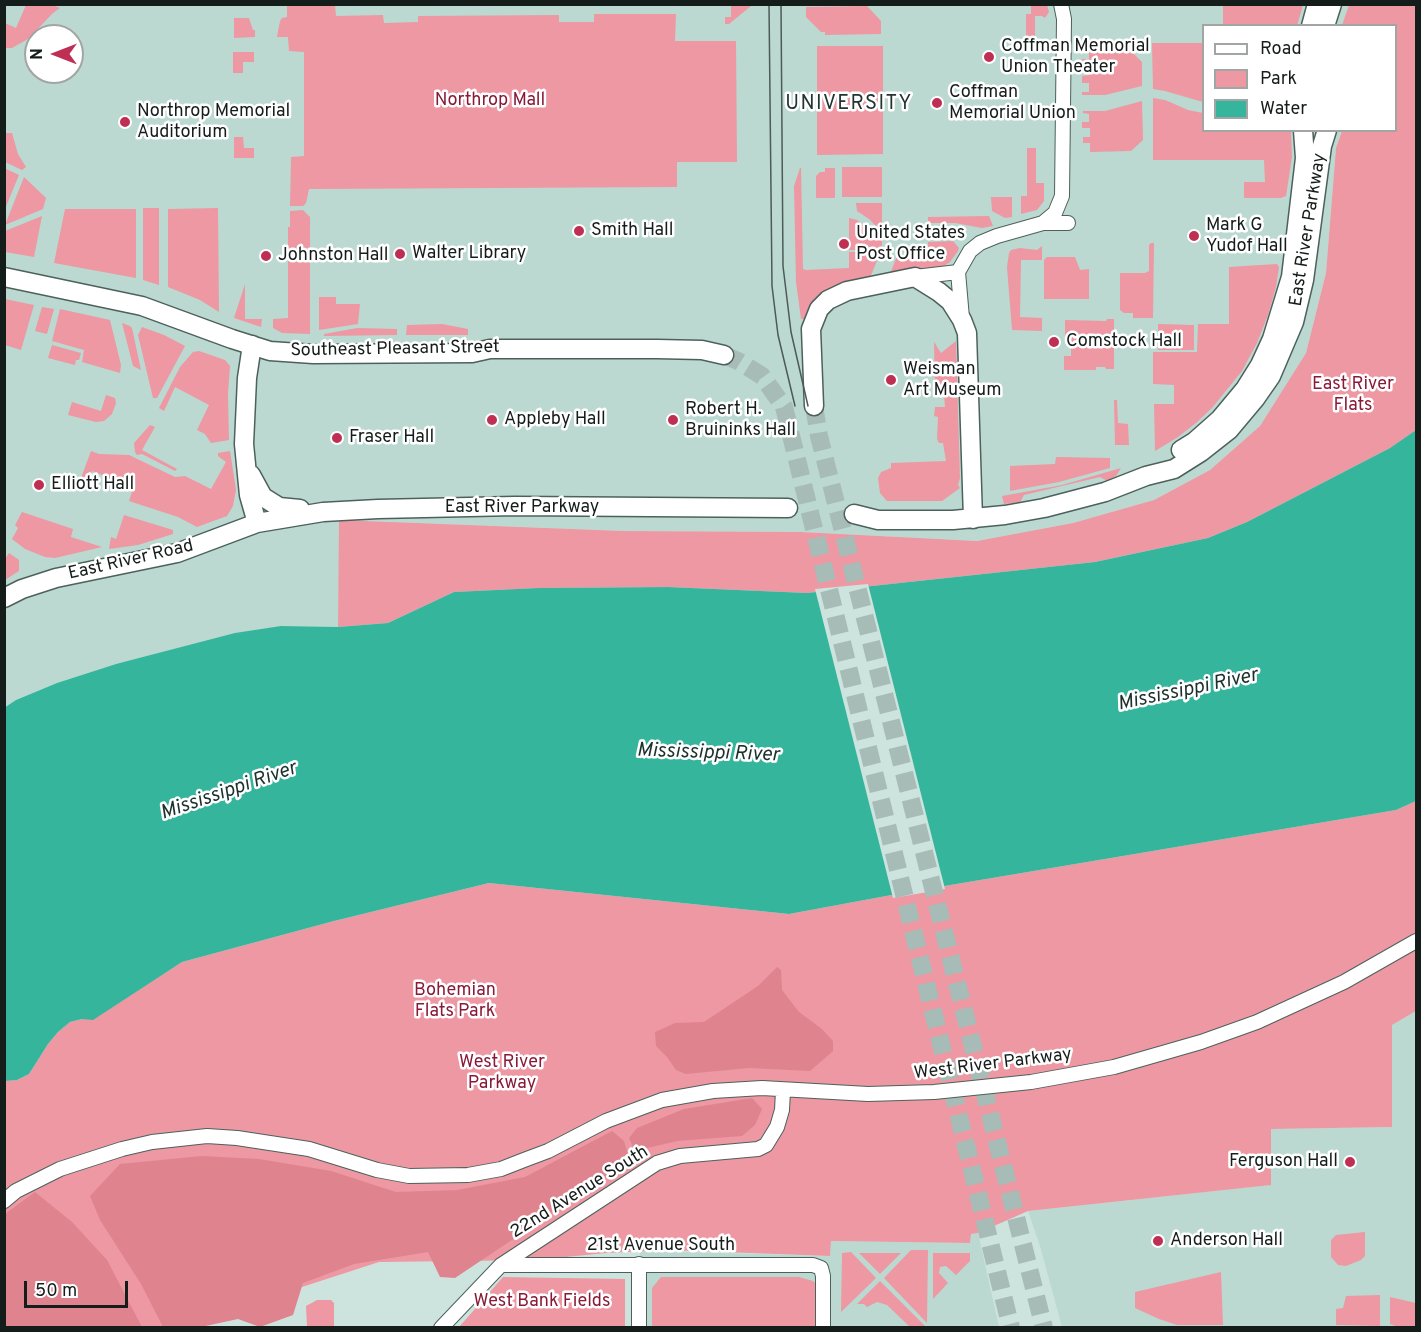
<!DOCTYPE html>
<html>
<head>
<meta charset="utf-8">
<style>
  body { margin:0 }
  #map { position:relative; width:1421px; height:1332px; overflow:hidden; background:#cde4de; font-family:Overpass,sans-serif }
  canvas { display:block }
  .frame { position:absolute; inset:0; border:6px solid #151d1b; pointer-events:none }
  .legend { position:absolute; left:1202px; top:24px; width:195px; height:108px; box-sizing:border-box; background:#fff; border:2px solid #a1a5a4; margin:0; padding:8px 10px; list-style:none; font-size:18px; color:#151d1b }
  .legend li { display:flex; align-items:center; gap:12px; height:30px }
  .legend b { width:30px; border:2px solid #a1a5a4 }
  .north { position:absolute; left:24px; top:24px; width:60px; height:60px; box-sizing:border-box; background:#fff; border:2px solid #a1a5a4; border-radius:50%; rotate:270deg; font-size:16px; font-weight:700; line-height:24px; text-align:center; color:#151d1b }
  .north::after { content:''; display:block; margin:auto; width:21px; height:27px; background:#bf2f53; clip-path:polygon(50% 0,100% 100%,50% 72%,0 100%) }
  .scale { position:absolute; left:24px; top:1281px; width:104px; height:27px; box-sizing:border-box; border:3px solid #151d1b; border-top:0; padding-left:8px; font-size:18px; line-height:21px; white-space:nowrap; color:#151d1b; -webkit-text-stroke:4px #fff; paint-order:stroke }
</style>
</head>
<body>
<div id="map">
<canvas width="1421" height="1332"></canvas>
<div class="frame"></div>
<ul class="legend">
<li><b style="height:8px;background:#fff"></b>Road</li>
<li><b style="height:16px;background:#ed98a3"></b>Park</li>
<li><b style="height:16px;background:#36b59d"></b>Water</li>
</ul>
<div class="north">N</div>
<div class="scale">50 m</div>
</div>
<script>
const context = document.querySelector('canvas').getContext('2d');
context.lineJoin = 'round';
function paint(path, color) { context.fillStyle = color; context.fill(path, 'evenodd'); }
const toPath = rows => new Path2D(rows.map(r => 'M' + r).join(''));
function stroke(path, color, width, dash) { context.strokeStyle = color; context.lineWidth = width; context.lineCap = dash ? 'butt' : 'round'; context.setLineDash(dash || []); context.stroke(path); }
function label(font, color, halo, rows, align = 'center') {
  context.font = font + ' Overpass,sans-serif'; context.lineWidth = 5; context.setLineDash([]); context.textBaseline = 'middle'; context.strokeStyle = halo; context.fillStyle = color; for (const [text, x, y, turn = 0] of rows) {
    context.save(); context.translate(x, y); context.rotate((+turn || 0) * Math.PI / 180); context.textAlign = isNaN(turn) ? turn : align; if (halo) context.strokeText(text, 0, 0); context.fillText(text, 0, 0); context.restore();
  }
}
const built = toPath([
  [5,5,1349,5,1342,25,1204,26,1204,130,1342,131,1336,148,1326,273,1306,353,1260,426,1210,470,1154,500,1073,523,977,541,801,532,624,531,340,520,338,627,281,626,116,664,57,683,16,700,5,708],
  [36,36,72,36,72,72,36,72],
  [1416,1011,1416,1327,1062,1327,1040,1246,1028,1211,1270,1185,1271,1129,1392,1127,1392,1025],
  [978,1233,999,1327,639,1328,640,1251,830,1256,831,1241,970,1243,971,1234]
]);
const green = toPath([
  [287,4,335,5,336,16,383,15,384,23,418,22,418,16,559,15,559,22,594,22,594,14,676,14,675,41,736,41,737,162,677,162,677,187,309,189,306,203,303,206,290,206,291,157,304,156,304,52,289,51,288,37,277,37,280,21,282,18,287,17],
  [26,5,52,5,60,8,53,13,28,39,12,48,5,48,5,23,16,28],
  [731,5,751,6,729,24,725,24,725,17,731,17],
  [1031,5,1047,5,1049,12,1045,18,1042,16,1035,16,1035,44,1026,44,1026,14,1031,14],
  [1223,5,1223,4,1303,5,1297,26,1223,25],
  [1349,5,1416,5,1416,430,1390,448,1247,522,1208,538,1095,562,807,593,668,587,538,588,454,592,388,623,338,627,339,520,624,531,801,532,977,541,1073,523,1154,500,1210,470,1260,426,1306,353,1326,273,1336,148,1342,131,1396,130,1396,26,1342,25],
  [867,6,881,21,881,34,825,35,825,32,821,32,806,17,806,7],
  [234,18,249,18,253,30,255,30,255,37,234,38],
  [1152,43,1203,43,1203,102,1165,91,1153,89],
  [817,46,883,46,883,154,817,155],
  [1089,51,1131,51,1142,62,1142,86,1105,95,1082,95,1082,92,1089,92,1089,83,1082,83,1082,76,1089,75,1089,67,1082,67,1082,59,1089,59],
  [233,52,254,52,254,62,243,62,243,73,233,73],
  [1153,98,1165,100,1188,110,1203,113,1204,130,1291,131,1292,157,1286,196,1281,198,1244,198,1244,182,1265,182,1264,160,1153,160],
  [1142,101,1143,140,1131,151,1090,152,1090,143,1083,143,1083,137,1090,137,1090,128,1082,128,1082,122,1089,122,1089,114,1083,113,1083,111,1105,111],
  [5,133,12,133,18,154,26,167,22,170,5,162],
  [234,137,243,137,244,148,254,148,254,158,234,158],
  [1027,148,1036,148,1036,183,1044,183,1044,201,1037,210,1021,214,1021,196,1027,196],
  [842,167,882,167,882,197,842,197],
  [4,168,19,175,5,209,4,209],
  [800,168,801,168,803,269,806,270,849,268,849,252,881,251,869,280,846,282,831,287,812,304,805,319,801,319,796,282,794,186],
  [825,168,835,168,835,198,816,198,816,176,820,172,825,172],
  [24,177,46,198,43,209,5,225],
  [991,197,1012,197,1012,217,1005,218,992,211],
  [856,203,882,203,882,232,869,219,857,211],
  [143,208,159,208,159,285,143,280],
  [218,208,219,312,200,300,168,287,168,209],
  [65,209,136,209,136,278,54,263],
  [303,210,310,217,310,334,282,333,273,328,273,319,288,318,288,227,290,227,290,211],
  [42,216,34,257,5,252,5,231],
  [989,216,993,226,982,228,955,223,928,223,928,217],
  [849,218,857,220,872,233,882,237,882,250,849,250],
  [953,241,959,248,958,251,950,262,944,266,890,274,897,256,928,254,928,242],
  [1151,243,1154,243,1153,318,1133,318,1133,313,1124,313,1120,310,1120,273,1145,273,1149,271,1149,245],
  [1042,246,1042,260,1021,260,1020,317,1042,318,1042,331,1012,330,1007,267,1009,253,1011,250,1020,248,1037,250],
  [1047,257,1075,257,1080,270,1089,269,1089,299,1044,299,1044,260],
  [1277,264,1279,267,1276,287,1268,315,1257,343,1242,371,1212,408,1196,423,1178,437,1155,451,1154,404,1174,404,1174,385,1153,384,1153,352,1197,352,1198,324,1229,324,1229,267],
  [245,284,245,319,262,319,261,327,234,318],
  [319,297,336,297,336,304,360,304,358,324,319,330],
  [5,299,34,305,21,350,5,345],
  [42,307,54,309,47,334,35,331],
  [60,309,110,320,121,365,120,373,82,362,84,350,52,341],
  [1107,319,1114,319,1114,369,1106,369,1105,367,1096,367,1096,370,1064,370,1064,356,1071,356,1071,337,1065,337,1065,320,1106,321],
  [122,323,130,326,132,328,141,370,133,366],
  [442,324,468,329,468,335,406,335,407,325],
  [1158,324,1194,325,1194,350,1158,350],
  [142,327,164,335,185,346,157,398,153,398,138,335],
  [357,328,397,329,397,335,324,336,324,334],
  [956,341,960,478,958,485,960,488,942,501,887,501,880,493,878,478,881,472,891,468,891,463,946,461,943,443,939,443,937,439,938,417,934,416,935,407,945,407,944,395,935,395,934,342,941,353],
  [52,345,81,353,79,360,76,360,75,365,48,358],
  [199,351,225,360,230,366,228,394,229,440,211,443,205,434,197,430,209,405,175,387,164,411,159,408,180,367,193,352],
  [106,395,115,398,116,403,112,414,104,421,96,422,68,415,72,402,101,411],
  [1114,400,1117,400,1118,423,1128,424,1129,445,1115,445],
  [150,425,155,427,142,450,177,469,175,471,142,454,137,455,135,452,134,443],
  [91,451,99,454,129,455,175,477,185,476,211,489,226,462,218,456,218,453,230,451,236,490,233,506,227,516,197,527,178,517,129,501,132,492,123,488,124,484,92,471,85,489,78,486],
  [1056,457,1110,458,1110,468,1059,482,1010,491,1010,466,1055,464],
  [1121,468,1116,476,1107,481,1100,477,1024,495,1020,502,1004,504,1002,496,1062,485],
  [22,512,73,529,71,537,102,547,55,558,45,557,25,549,12,539,18,528,15,525],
  [124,515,173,530,173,534,138,545,109,549,111,537,116,539],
  [9,553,19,560,19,571,5,580,5,559],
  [1416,801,1416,1011,1392,1025,1392,1127,1271,1129,1271,1185,1028,1211,978,1233,971,1234,970,1243,831,1241,830,1256,668,1250,606,1253,536,1260,379,1262,194,1322,195,1327,5,1328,5,1081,17,1080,29,1074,48,1044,58,1032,70,1022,82,1019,93,1019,182,962,334,921,489,883,789,914,897,894,1396,810],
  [1365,1232,1365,1256,1361,1260,1346,1266,1338,1265,1331,1257,1331,1240,1336,1235],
  [911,1250,928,1250,927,1323,884,1278],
  [851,1252,876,1278,841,1312,842,1253],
  [859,1253,901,1253,880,1274],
  [933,1253,970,1253,970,1261,956,1275,946,1266,940,1267,939,1273,948,1283,933,1299],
  [1221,1272,1223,1325,1177,1325,1159,1319,1135,1308,1135,1292],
  [503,1277,625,1279,625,1327,459,1327],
  [661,1277,799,1277,813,1281,817,1285,817,1327,652,1327,652,1288],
  [880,1281,926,1327,910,1327,887,1305,877,1302,867,1307,864,1304,857,1304],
  [1380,1295,1380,1326,1336,1325,1336,1309,1343,1308,1346,1296],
  [1390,1297,1416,1303,1416,1327,1398,1327,1390,1324],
  [317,1300,331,1300,334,1303,334,1327,307,1327,306,1306]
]);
const forest = toPath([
  [777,967,781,970,782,990,799,1012,822,1029,833,1041,833,1051,810,1071,749,1068,686,1074,676,1070,667,1057,656,1046,655,1032,675,1023,704,1022,758,986],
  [752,1098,762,1109,755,1125,742,1136,677,1141,635,1151,629,1138,637,1128,684,1109],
  [612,1131,624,1141,630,1161,455,1278,440,1277,428,1252,354,1264,303,1283,293,1315,260,1327,238,1319,201,1327,163,1327,141,1284,100,1220,90,1196,120,1164,202,1156,259,1159,331,1171,396,1192,457,1190,525,1177],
  [35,1192,72,1222,107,1260,142,1327,5,1327,5,1214]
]);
const water = toPath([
  [1416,430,1416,801,1396,810,897,894,789,914,489,883,334,921,182,962,93,1020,82,1019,70,1022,58,1032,48,1044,29,1074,17,1080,5,1081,4,708,16,700,57,683,116,664,235,633,281,626,338,627,388,623,454,592,538,588,668,587,807,593,1095,562,1208,538,1247,522,1390,448]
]);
const pier = toPath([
  [868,584,945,889,893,898,815,589]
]);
const tertiaryTunnel = toPath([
  [724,355,738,361,762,376,784,407,1011,1328],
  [814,406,819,436,1044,1328]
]);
const minor = toPath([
  [1043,223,1068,223],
  [915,277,958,272],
  [962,318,958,272,970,251,980,243,997,236,1043,223,1055,213,1062,196,1064,19,1061,4],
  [4,1201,16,1191,60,1169,122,1149,152,1142,207,1136,237,1138,309,1149,377,1170,409,1176,468,1175,501,1169,524,1160,548,1151,606,1121,662,1100,713,1091,762,1088,868,1094,934,1092,1031,1082,1114,1067,1201,1042,1257,1022,1344,982,1416,941],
  [501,1265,813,1265,821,1268,823,1276,823,1328],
  [441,1328,501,1265,657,1163,680,1156,758,1149,766,1145,777,1127,782,1110,783,1091],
  [639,1328,639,1264]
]);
const tertiary = toPath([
  [1311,26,1317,4],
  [1325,26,1332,4],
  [4,277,142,306,232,339,270,351,313,354,472,353,490,349,657,349,702,350,724,355],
  [252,345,247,378,244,444,249,495,257,523],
  [814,406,811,329,819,309,828,300,847,291,915,277,939,292,950,301,962,320,967,333,973,519],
  [1181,450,1194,442,1220,419,1245,389,1260,365,1272,339,1291,277,1305,158,1303,130],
  [251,475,263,497,279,507,300,509],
  [854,514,878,520,953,520,1005,515,1044,508,1105,492,1146,476,1174,469,1201,452,1229,430,1255,399,1271,376,1294,322,1304,280,1322,146,1327,130],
  [4,598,22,589,56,578,177,553,257,523,323,512,378,509,515,506,788,508]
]);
const tram = toPath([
  [769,4,772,286,778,335,795,406],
  [781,4,783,266,791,332,808,406]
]);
const markers = [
  [989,57,6,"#bf2f53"],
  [937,103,6,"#bf2f53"],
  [125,122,6,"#bf2f53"],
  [579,231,6,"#bf2f53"],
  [1194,236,6,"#bf2f53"],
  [844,244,6,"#bf2f53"],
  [400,254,6,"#bf2f53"],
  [266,256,6,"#bf2f53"],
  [1054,342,6,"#bf2f53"],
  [891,380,6,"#bf2f53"],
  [492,420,6,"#bf2f53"],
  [673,420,6,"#bf2f53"],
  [337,438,6,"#bf2f53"],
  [39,485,6,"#bf2f53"],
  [1350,1162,6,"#bf2f53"],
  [1158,1241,6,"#bf2f53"]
];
const poiNames = [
  ["Coffman Memorial",1001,47],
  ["Union Theater",1001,68],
  ["Coffman",949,93],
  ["Memorial Union",949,114],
  ["Northrop Memorial",137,112],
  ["Auditorium",137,133],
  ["Mark G",1206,226],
  ["Yudof Hall",1206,247],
  ["Smith Hall",591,231],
  ["United States",856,234],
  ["Post Office",856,255],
  ["Walter Library",412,254],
  ["Johnston Hall",278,256],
  ["Comstock Hall",1066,342],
  ["Weisman",903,370],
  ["Art Museum",903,391],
  ["Robert H.",685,410],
  ["Bruininks Hall",685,431],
  ["Appleby Hall",504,420],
  ["Fraser Hall",349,438],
  ["Elliott Hall",51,485],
  ["Ferguson Hall",1338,1162,"right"],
  ["Anderson Hall",1170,1241]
];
const parkNames = [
  ["Northrop Mall",490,101],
  ["East River",1353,385],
  ["Flats",1353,406],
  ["Bohemian",455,991],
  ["Flats Park",455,1012],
  ["West River",502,1063],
  ["Parkway",502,1084],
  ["West Bank Fields",542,1302]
];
const streetNames = [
  ["East River Parkway",1309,230,-81],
  ["Southeast Pleasant Street",395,350,-1],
  ["East River Parkway",522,508],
  ["East River Road",131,561,-13],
  ["West River Parkway",993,1065,-7],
  ["22nd Avenue South",580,1193,-32],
  ["21st Avenue South",661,1246]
];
const neighbourhoodNames = [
  ["UNIVERSITY",849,105]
];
const waterNames = [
  ["Mississippi River",1188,691,-12],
  ["Mississippi River",708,754,2],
  ["Mississippi River",229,792,-19]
];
paint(built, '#bbd9d1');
paint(green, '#ed98a3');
paint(forest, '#df838f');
paint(water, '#36b59d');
paint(pier, '#cde4de');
stroke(tertiaryTunnel, '#a8bcb7', 18, [18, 9]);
stroke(minor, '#4d615c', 16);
stroke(tertiary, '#4d615c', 21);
stroke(minor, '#fff', 14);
stroke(tertiary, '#fff', 18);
stroke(tram, '#4d5a57', 1.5);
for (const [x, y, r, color] of markers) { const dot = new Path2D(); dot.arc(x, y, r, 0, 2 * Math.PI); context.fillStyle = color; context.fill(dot); stroke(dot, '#fff', 2); }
label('18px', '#151d1b', '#fff', poiNames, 'left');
label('18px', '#881a37', '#fff', parkNames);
label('18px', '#151d1b', '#fff', streetNames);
context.letterSpacing = '1.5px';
label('20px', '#21342f', '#fff', neighbourhoodNames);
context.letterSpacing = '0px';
label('italic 20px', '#1c312c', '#fff', waterNames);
</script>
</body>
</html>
